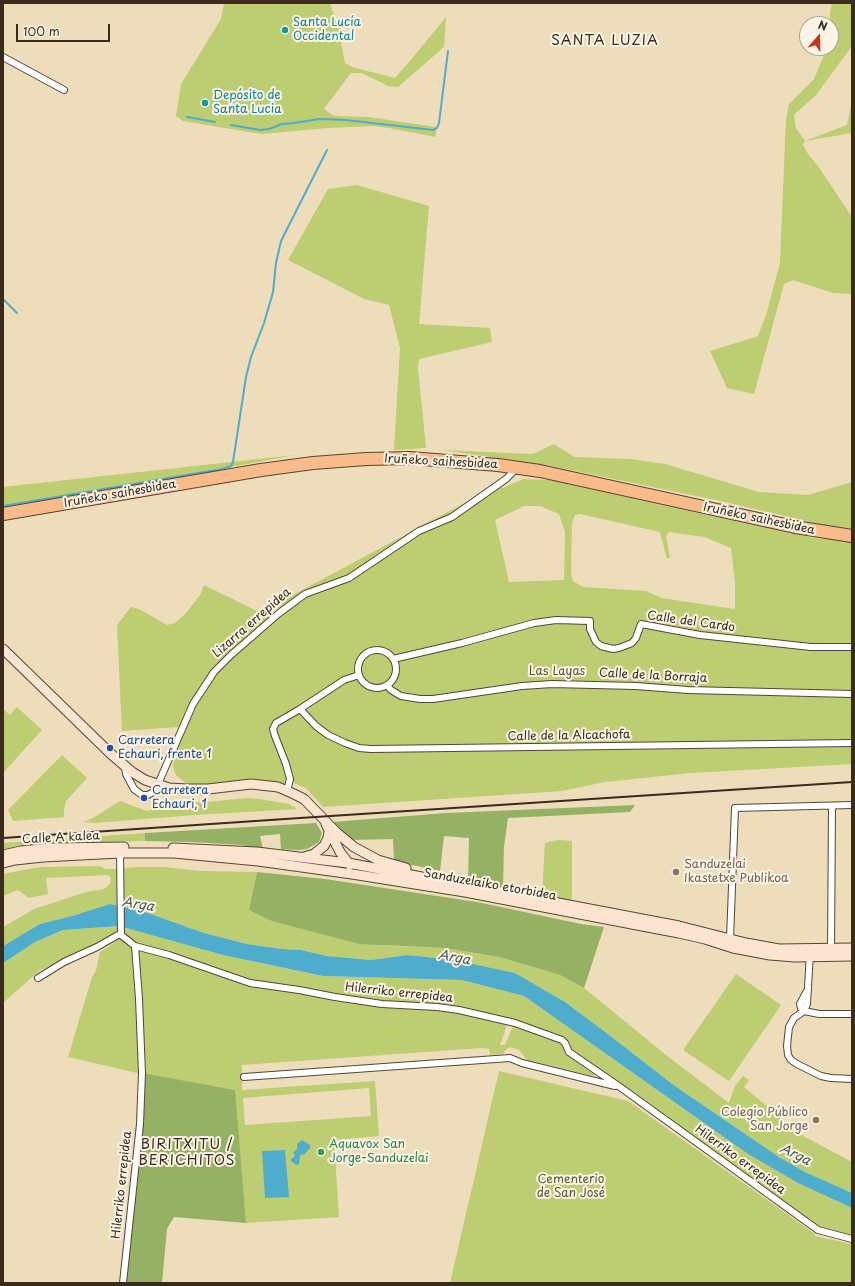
<!DOCTYPE html>
<html>
<head>
<meta charset="utf-8">
<style>
  body { margin:0 }
  #map { position:relative; width:855px; height:1286px; overflow:hidden; background:#edb; font-family:"Playpen Sans",sans-serif }
  canvas { display:block }
  .frame { position:absolute; inset:0; border:4px solid #3b2a1e; pointer-events:none }
  .north { position:absolute; left:799px; top:16px; width:40px; height:40px; box-sizing:border-box; background:#fcf5e5; border:1px solid #afa495; border-radius:50%; rotate:20deg; font-size:11px; font-weight:700; line-height:16px; text-align:center; color:#3b2a1e }
  .north::after { content:''; display:block; margin:auto; width:14px; height:18px; background:#c8321e; clip-path:polygon(50% 0,100% 100%,50% 72%,0 100%) }
  .scale { position:absolute; left:16px; top:24px; width:94px; height:18px; box-sizing:border-box; border:2px solid #3b2a1e; border-top:0; padding-left:5px; font-size:12px; line-height:14px; white-space:nowrap; color:#3b2a1e; -webkit-text-stroke:3px #fcf5e5; paint-order:stroke }
</style>
</head>
<body>
<div id="map">
<canvas width="855" height="1286"></canvas>
<div class="frame"></div>
<div class="north">N</div>
<div class="scale">100 m</div>
</div>
<script>
const context = document.querySelector('canvas').getContext('2d');
context.lineJoin = 'round';
function paint(path, color) { context.fillStyle = color; context.fill(path, 'evenodd'); }
const toPath = rows => new Path2D(rows.map(r => 'M' + r).join(''));
function stroke(path, color, width, dash) { context.strokeStyle = color; context.lineWidth = width; context.lineCap = dash ? 'butt' : 'round'; context.setLineDash(dash || []); context.stroke(path); }
function label(font, color, halo, rows, align = 'center') {
  context.font = font + ' "Playpen Sans",sans-serif'; context.lineWidth = 4; context.setLineDash([]); context.textBaseline = 'middle'; context.strokeStyle = halo; context.fillStyle = color; for (const [text, x, y, turn = 0] of rows) {
    context.save(); context.translate(x, y); context.rotate((+turn || 0) * Math.PI / 180); context.textAlign = isNaN(turn) ? turn : align; if (halo) context.strokeText(text, 0, 0); context.fillText(text, 0, 0); context.restore();
  }
}
const green = toPath([
  [224,3,330,3,338,27,345,63,355,68,395,78,414,56,446,17,444,47,398,87,388,86,362,73,351,73,324,109,334,116,369,117,436,127,436,137,389,128,373,126,329,128,261,134,183,121,176,116,181,84,221,19],
  [832,3,852,3,852,46,816,95,794,115,796,128,805,141,847,125,852,100,852,133,805,141,803,145,808,154,818,166,852,217,852,294,833,293,793,280,784,284,754,394,727,388,710,351,758,336,766,315,780,263,786,119,789,104,814,79,827,48,831,48,830,12],
  [357,185,429,206,419,324,490,328,492,342,419,359,418,368,426,448,394,450,400,348,389,305,364,299,288,260,328,189],
  [554,444,574,457,631,459,665,464,759,492,808,495,852,482,852,529,827,526,725,502,551,466,442,450,533,454],
  [295,455,121,488,3,506,3,487],
  [523,479,554,480,643,501,814,538,852,541,852,764,691,773,605,782,562,791,323,807,307,789,285,779,287,791,251,784,201,789,186,783,177,776,174,771,173,765,184,728,178,727,122,731,117,625,131,607,139,609,167,625,175,623,186,613,200,595,204,585,273,619,278,614,278,603,496,486,503,488],
  [524,506,540,506,559,514,565,532,564,580,509,582,495,520],
  [580,514,660,532,667,559,670,558,666,536,669,532,704,537,731,548,735,582,735,609,662,598,646,591,583,587,573,581,571,573,572,523,575,515],
  [17,707,42,730,3,773,3,709,10,715],
  [62,755,87,778,66,801,64,809,64,817,13,821,8,810],
  [248,798,259,799,289,804,297,809,195,815,95,823,83,822,93,818,120,801,147,811,153,809,161,802,207,802],
  [145,833,145,841,60,843,3,849,3,843],
  [558,840,572,841,572,900,542,897,545,843],
  [99,866,106,869,120,869,134,867,165,867,201,871,257,872,249,910,389,946,445,948,499,957,560,975,584,988,671,1059,729,1103,735,1086,743,1076,749,1080,744,1087,781,1118,779,1123,852,1162,852,1193,805,1172,779,1157,675,1086,600,1028,565,1002,515,973,454,960,407,955,371,960,327,956,301,950,282,949,247,944,204,933,142,911,110,904,72,916,40,924,3,946,3,927,34,909,86,892,104,889,110,884,111,878,108,875,46,878,48,894,29,898,18,890,3,896,3,874,40,867],
  [119,926,223,955,323,976,462,980,524,996,748,1154,798,1183,852,1208,852,1235,821,1228,739,1171,641,1097,570,1050,564,1039,545,1031,511,1020,505,1023,506,1028,500,1045,505,1045,513,1026,515,1026,559,1041,595,1072,595,1074,593,1076,527,1060,519,1050,510,1047,506,1049,503,1054,490,1055,489,1049,482,1048,242,1065,242,1090,375,1081,379,1136,334,1140,339,1217,246,1223,234,1090,137,1073,68,1057,92,977,96,971,100,952,117,941,40,970,3,1003,3,963,4,962,35,942,63,930],
  [369,1088,371,1116,245,1125,243,1098],
  [736,974,781,1005,729,1081,683,1050],
  [499,1071,628,1101,815,1234,815,1236,852,1244,852,1283,450,1283]
]);
const forest = toPath([
  [635,805,630,812,508,818,504,846,503,888,468,880,469,838,444,836,440,871,394,861,393,839,352,840,332,822,446,813],
  [316,823,322,833,319,842,307,849,298,850,281,849,280,834,260,836,263,849,241,845,192,842,145,841,145,833],
  [257,872,325,879,477,902,581,924,604,927,584,988,560,975,499,957,445,948,359,944,272,921,249,910],
  [142,1073,235,1090,246,1223,174,1217,167,1229,162,1283,123,1283]
]);
const water = toPath([
  [110,904,142,911,204,933,247,944,282,949,301,950,327,956,371,960,407,955,454,960,515,973,565,1002,600,1028,675,1086,779,1157,805,1172,852,1193,852,1208,798,1183,748,1154,524,996,462,980,323,976,223,955,119,926,63,930,35,942,3,963,3,946,40,924,72,916],
  [302,1140,310,1145,310,1148,305,1154,300,1155,299,1164,296,1165,291,1161,291,1159,294,1157,295,1155,293,1153,297,1149,297,1144],
  [285,1150,289,1197,265,1198,262,1151]
]);
const stream = toPath([
  [187,117,215,122],
  [231,125,260,130,269,129,282,124,294,123,319,119,346,120,433,130,437,128,439,123,448,51],
  [3,299,17,313],
  [3,506,222,469,231,466,233,462,246,377,251,357,264,323,273,292,276,263,281,241,327,150]
]);
const street = toPath([
  [3,57,64,90],
  '358 669a19 19 0 1 1 38 0a19 19 0 1 1-38 0Z',
  [393,659,462,643,534,623,556,620,590,621,590,629,596,642,601,646,613,649,619,648,632,643,636,638,641,624,700,635,811,647,852,647],
  [387,685,391,690,401,696,420,699,433,699,522,686,552,684,636,686,688,690,852,694],
  [300,709,316,726,328,735,345,743,359,748,371,749,852,743],
  [125,766,126,774,134,789,142,795,148,795,155,791,193,704,214,672,231,655,278,614,305,594,349,578,419,531,452,517,506,479,517,468],
  [287,791,290,779,286,764,275,736,273,729,276,723,300,709,344,680,359,675],
  [120,853,121,935],
  [730,939,735,808,852,805],
  [831,952,832,806],
  [810,953,807,1004,804,1011,794,1018,789,1027,787,1046,788,1055,791,1060,797,1064,821,1076,831,1078,852,1079],
  [38,978,64,962,97,947,118,935,121,935,135,946,169,955,250,983,299,990,335,997,382,1004,437,1007,459,1010,515,1023,562,1040,565,1043,569,1052,620,1087,818,1230,852,1239],
  [807,991,800,1004,801,1008,804,1011,819,1014,852,1014],
  [244,1077,510,1058,522,1063,615,1086],
  [123,1283,140,1124,142,1073,139,999,135,946]
]);
const secondary = toPath([
  [3,649,111,754,132,772,145,780,169,788,187,789,208,789,251,784,278,787,294,794,304,799,337,833,354,847,378,860,406,868],
  [326,824,340,852,350,865],
  [173,848,257,852,348,863,679,926,746,943,779,949,852,948],
  [3,855,21,851,51,848,124,847],
  [304,857,314,854,324,846,328,838,329,832],
  [3,863,15,860,43,857,120,853,174,853,258,861,352,874,465,892,679,933,705,939,733,948,770,955,795,957,852,956]
]);
const highway = toPath([
  [3,514,261,470,313,463,366,459,410,458,498,465,540,471,795,527,852,536]
]);
const rail = toPath([
  [3,838,300,818,852,782]
]);
const markers = [
  [285,30,4,"#0f9aa8"],
  [205,103,4,"#0f9aa8"],
  [110,748,4,"#1a4fb4"],
  [144,798,4,"#1a4fb4"],
  [676,872,4,"#8d6e63"],
  [816,1120,4,"#8d6e63"],
  [321,1152,4,"#2e9e5b"]
];
const cultureNames = [
  ["Santa Lucía",293,23],
  ["Occidental",293,37],
  ["Depósito de",213,96],
  ["Santa Lucia",213,110]
];
const streetNames = [
  ["Iruñeko saihesbidea",441,462,3],
  ["Iruñeko saihesbidea",120,494,-10],
  ["Iruñeko saihesbidea",759,519,12],
  ["Calle del Cardo",691,622,8],
  ["Lizarra errepidea",252,623,-41],
  ["Calle de la Borraja",653,676,3],
  ["Calle de la Alcachofa",569,736,-1],
  ["Calle A kalea",61,838,-3],
  ["Sanduzelaiko etorbidea",490,885,10],
  ["Hilerriko errepidea",399,993,6],
  ["Hilerriko errepidea",740,1160,36],
  ["Hilerriko errepidea",122,1185,-84]
];
const parkNames = [
  ["Las Layas",557,672],
  ["Cementerio",571,1180],
  ["de San José",571,1194]
];
const transitNames = [
  ["Carretera",118,741],
  ["Echauri, frente 1",118,755],
  ["Carretera",152,791],
  ["Echauri, 1",152,805]
];
const educationNames = [
  ["Sanduzelai",684,865],
  ["Ikastetxe Publikoa",684,879],
  ["Colegio Público",808,1113,"right"],
  ["San Jorge",808,1127,"right"]
];
const leisureNames = [
  ["Aquavox San",329,1145],
  ["Jorge-Sanduzelai",329,1159]
];
const waterNames = [
  ["Arga",138,905,9],
  ["Arga",454,958,10],
  ["Arga",795,1155,26]
];
const quarterNames = [
  ["SANTA LUZIA",605,41],
  ["BIRITXITU /",187,1145],
  ["BERICHITOS",187,1161]
];
paint(green, '#bcce71');
paint(forest, '#95b163');
paint(water, '#4eadcc');
stroke(stream, '#4eadcc', 2);
stroke(street, '#564536', 8);
stroke(secondary, '#564536', 11);
stroke(highway, '#564536', 14);
stroke(street, '#fff', 6);
stroke(secondary, '#fde4d1', 9);
stroke(highway, '#fabb8b', 12);
stroke(rail, '#3b2a1e', 2);
for (const [x, y, r, color] of markers) { const dot = new Path2D(); dot.arc(x, y, r, 0, 2 * Math.PI); context.fillStyle = color; context.fill(dot); stroke(dot, '#fcf5e5', 1.5); }
label('12px', '#0d838f', '#fcf5e5', cultureNames, 'left');
label('12px', '#3b2a1e', '#fcf5e5', streetNames);
label('12px', '#5b5333', '#fcf5e5', parkNames);
label('12px', '#164399', '#fcf5e5', transitNames, 'left');
label('12px', '#785e54', '#fcf5e5', educationNames, 'left');
label('12px', '#27864d', '#fcf5e5', leisureNames, 'left');
label('italic 13px', '#42585b', '#fcf5e5', waterNames);
context.letterSpacing = '1px';
label('14px', '#3b2a1e', '#fcf5e5', quarterNames);
context.letterSpacing = '0px';
</script>
</body>
</html>
